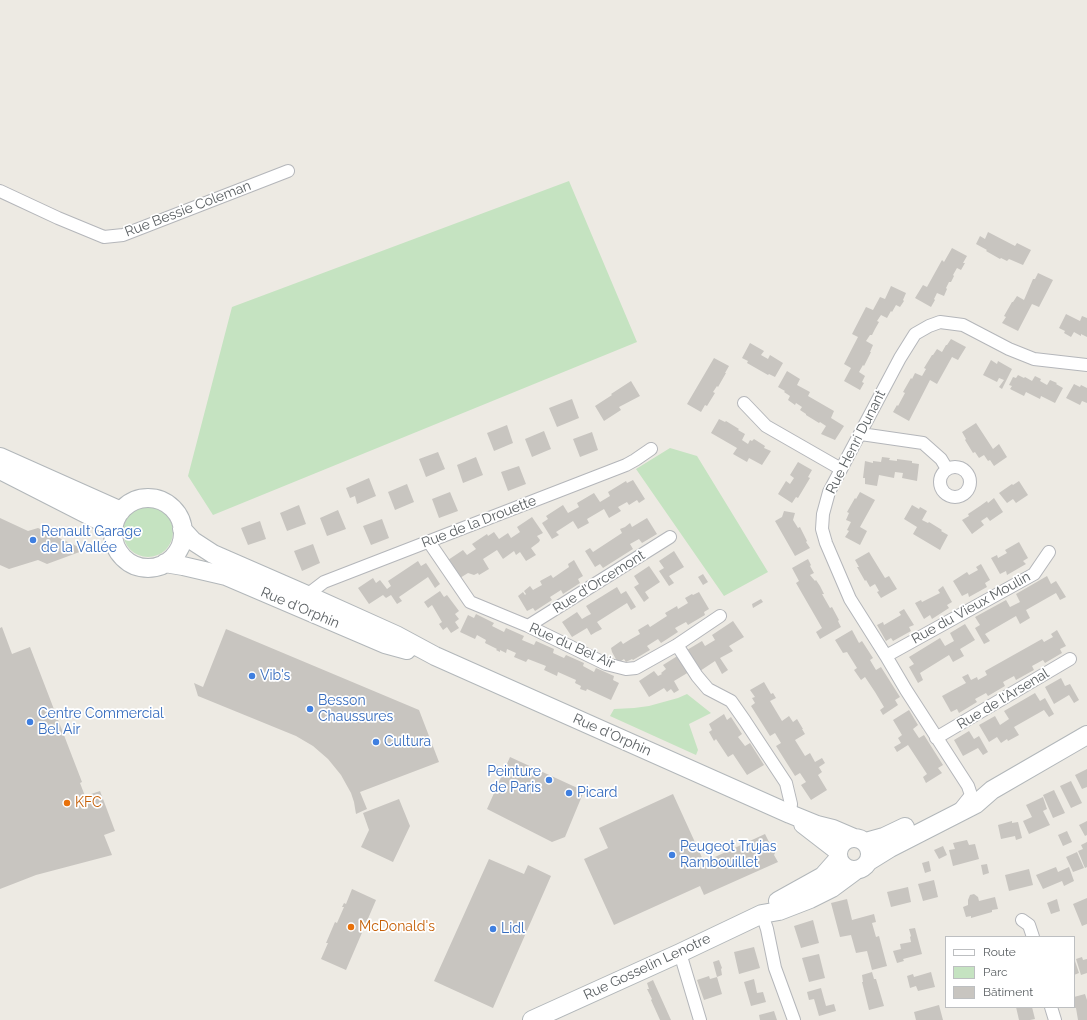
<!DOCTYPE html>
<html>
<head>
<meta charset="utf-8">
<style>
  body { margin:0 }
  #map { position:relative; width:1087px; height:1020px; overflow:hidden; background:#edeae3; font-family:Raleway,sans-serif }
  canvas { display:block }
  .legend { position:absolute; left:945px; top:936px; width:130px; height:72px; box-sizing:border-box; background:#fff; border:1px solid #bdbfc1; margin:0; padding:5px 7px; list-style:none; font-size:12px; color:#5b6063 }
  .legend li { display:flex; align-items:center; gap:8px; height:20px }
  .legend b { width:20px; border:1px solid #bdbfc1 }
</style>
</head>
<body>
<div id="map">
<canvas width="1087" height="1020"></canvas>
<ul class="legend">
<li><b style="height:5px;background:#fff"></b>Route</li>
<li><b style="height:11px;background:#c5e3c1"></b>Parc</li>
<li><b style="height:11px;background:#c8c5c0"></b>Bâtiment</li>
</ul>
</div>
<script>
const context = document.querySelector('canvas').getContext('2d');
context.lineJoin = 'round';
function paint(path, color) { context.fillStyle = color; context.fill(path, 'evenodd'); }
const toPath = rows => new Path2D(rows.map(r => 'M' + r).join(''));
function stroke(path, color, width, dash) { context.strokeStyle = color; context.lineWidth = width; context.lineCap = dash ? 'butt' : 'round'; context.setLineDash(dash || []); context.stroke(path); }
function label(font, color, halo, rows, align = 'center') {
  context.font = font + ' Raleway,sans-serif'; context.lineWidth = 3.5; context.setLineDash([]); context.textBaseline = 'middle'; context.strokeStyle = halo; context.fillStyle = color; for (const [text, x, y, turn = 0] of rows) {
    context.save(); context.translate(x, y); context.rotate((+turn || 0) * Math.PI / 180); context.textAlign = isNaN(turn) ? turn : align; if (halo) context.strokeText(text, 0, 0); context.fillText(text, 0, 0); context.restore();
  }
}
const green = toPath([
  [569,181,637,342,213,515,188,476,232,307],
  [670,448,697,456,768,572,724,596,636,469],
  '123 532a25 25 0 1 1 50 0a25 25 0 1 1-50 0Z',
  [687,694,711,713,689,724,698,750,696,755,610,716,614,709,634,708,649,706,678,698]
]);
const building = toPath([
  [988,232,1015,246,1017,243,1031,250,1023,265,1009,259,1007,261,1001,258,1000,259,986,251,987,250,976,244,980,236,985,239],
  [952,248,967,256,963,263,965,263,961,270,957,268,953,275,954,276,951,282,949,282,946,288,947,289,944,296,937,293,934,299,935,300,931,307,915,298,923,285,927,287,942,260,944,262],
  [1038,273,1053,280,1039,307,1032,304,1018,331,1002,323,1006,317,1004,316,1012,302,1013,302,1017,296,1024,300,1033,279,1035,279],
  [891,286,906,293,903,300,904,301,900,307,896,305,892,312,891,311,887,318,881,315,877,321,879,322,875,329,872,335,870,335,866,341,873,345,870,352,871,352,864,366,863,365,859,372,865,376,862,382,864,383,860,390,844,381,851,368,844,364,858,337,852,334,866,307,873,310,880,297,885,299],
  [1066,314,1080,321,1082,316,1087,318,1087,337,1081,334,1081,336,1074,332,1071,337,1064,333,1065,331,1059,328],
  [951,339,966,347,958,360,952,357,937,384,930,380,909,421,893,412,897,405,898,406,905,393,903,392,911,378,912,379,915,373,922,376,926,369,924,368,932,355,933,355,937,349,942,352,946,345,947,345],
  [750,343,764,351,761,355,768,359,770,355,783,363,775,377,769,374,768,375,747,363,748,361,742,358],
  [714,358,729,366,725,373,726,373,718,387,717,386,713,392,715,393,707,406,705,405,701,412,687,404],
  [991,360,997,364,998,361,1012,369,1002,389,999,387,1004,380,999,378,997,382,983,375],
  [787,371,800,379,797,385,810,392,808,396,834,411,831,418,844,426,835,440,821,434,826,426,820,422,819,423,806,415,806,414,800,410,802,407,796,403,795,405,788,400,790,396,784,392,785,391,778,387],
  [1018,375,1024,378,1025,377,1032,381,1035,376,1041,379,1040,381,1047,385,1050,380,1057,383,1056,384,1063,388,1055,403,1041,396,1040,399,1026,392,1024,396,1010,389,1012,386,1009,385,1013,377,1016,378],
  [631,381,640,396,619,407,621,410,604,421,595,406,612,395,611,394],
  [1074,384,1080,387,1081,385,1087,388,1087,403,1082,401,1080,405,1066,398],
  [572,399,579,418,557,427,549,408],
  [719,419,725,422,726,421,739,429,738,430,745,434,742,440,748,444,750,440,752,441,754,439,765,446,764,448,771,451,762,465,749,458,747,462,733,454,737,448,711,433],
  [976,423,993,449,999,444,1007,457,994,466,990,460,988,461,984,455,979,458,975,452,973,453,965,440,966,439,962,432],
  [507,425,513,443,494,451,487,433],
  [544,431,551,449,532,457,525,439],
  [592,432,598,450,580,457,573,439],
  [438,452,445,469,426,477,419,459],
  [476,457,483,475,463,483,457,465],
  [882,457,890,458,889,460,897,461,897,459,912,461,912,463,919,464,917,481,902,478,903,473,895,472,894,478,879,475,877,486,865,484,865,478,863,478,865,461,873,463,873,461,881,462],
  [798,462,812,470,808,477,810,478,798,498,796,497,792,503,778,494,786,481,790,484,794,478,790,475],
  [519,466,526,484,508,491,501,472],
  [369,478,376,496,357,504,355,496,350,498,346,488],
  [633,480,645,499,639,503,637,500,629,505,627,502,618,507,621,511,609,518,604,509,587,519,589,523,578,529,573,521,556,532,559,535,552,539,542,523,548,519,546,516,563,505,568,513,579,507,577,503,594,493,600,502,610,496,608,492,626,481,627,483],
  [1019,481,1028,495,1016,503,1013,499,1007,503,999,493,1012,484,1013,485],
  [407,484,414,502,395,510,388,492],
  [450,492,458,511,439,518,432,499],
  [860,492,875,500,860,527,867,531,860,545,845,537,849,531,847,530,851,522,846,520,849,513,847,512,855,498,856,499],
  [994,498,1003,512,990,521,987,517,981,521,984,525,972,534,962,520,969,516,968,514,980,506,987,501,988,503],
  [299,505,306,524,287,531,280,513],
  [912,505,919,509,920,507,927,511,922,520,928,523,929,522,942,530,941,531,948,535,940,550,913,534,917,527,904,519],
  [338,510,346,529,327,536,320,518],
  [784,511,795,513,793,520,798,528,800,527,807,541,806,542,810,548,795,556,775,521,782,517],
  [532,517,543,533,537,536,540,540,539,542,531,548,536,555,526,561,520,552,516,555,514,551,503,559,497,550,483,559,489,569,479,575,478,573,474,575,468,573,460,578,448,560,463,550,467,555,476,549,472,544,487,534,488,536,494,532,499,539,508,533,511,538,520,532,517,527],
  [0,518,28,531,38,528,85,550,47,564,38,560,9,569,0,565],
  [647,518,657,534,642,543,639,539,630,544,633,549,603,568,600,564,595,567,585,551,590,548,593,552,622,533,620,529,625,527,630,523,632,527],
  [382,519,389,538,371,545,363,526],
  [260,521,266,539,248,545,241,528],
  [1019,542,1028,558,1023,561,1026,564,1007,575,1006,571,1000,574,991,558,997,555,998,558,1007,553,1005,550],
  [313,544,320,563,302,571,294,551],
  [674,551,684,567,669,576,674,583,669,586,659,571,664,568,659,561],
  [869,552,885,578,889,576,897,589,881,598,877,592,879,591,875,584,870,587,866,580,865,581,857,567,859,567,855,560],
  [808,559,811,565,810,566,814,573,810,575,815,581,816,580,820,586,824,594,822,594,830,608,832,607,839,620,838,621,841,627,820,639,816,632,822,628,796,583,799,581,792,568],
  [574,560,583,576,578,579,580,583,563,594,561,590,550,597,552,600,535,611,533,608,527,611,518,596,523,592,525,595,526,594,524,591,530,586,533,590,542,585,540,581,551,575,553,578,569,567,568,564],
  [418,561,421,566,426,563,440,584,435,588,428,577,399,597,402,601,397,604,391,595,386,598,383,595,369,604,358,588,373,578,376,583,380,580,387,589,391,586,388,581],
  [981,564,990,580,985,583,987,587,969,597,968,593,962,596,953,581,967,572,969,575,978,570,976,567],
  [649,566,660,582,645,592,649,598,644,602,634,587,639,584,634,576],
  [703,574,708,582,703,585,698,577],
  [1047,576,1051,584,1056,581,1066,597,1060,600,1056,593,1026,610,1030,618,1020,624,1016,616,985,634,990,641,984,644,975,628,980,625,975,617,1006,600,1010,607,1020,602,1016,594],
  [943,586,952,602,947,605,949,608,932,619,930,615,924,619,915,603,921,600,922,602,940,593,938,590],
  [617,587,621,594,626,591,636,607,631,610,627,603,597,622,602,629,596,632,591,635,587,628,572,637,562,622,577,612,582,619,587,616,591,614,586,606],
  [440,591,444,597,447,595,459,611,455,614,459,619,455,622,459,628,451,633,447,627,443,630,439,624,442,622,432,605,428,608,424,602],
  [699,592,709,609,704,612,705,615,688,625,686,622,675,628,678,632,661,643,658,639,647,646,650,650,633,660,632,659,626,662,624,659,618,663,612,652,611,648,621,641,623,644,631,639,640,634,638,630,648,624,650,627,667,616,665,613,677,606,678,609,688,603,685,598,692,594,693,595],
  [761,599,763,602,753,608,752,604],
  [904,609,914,625,909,627,911,631,893,641,891,638,886,641,877,625,883,622,884,625,901,615,899,612],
  [476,614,494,623,492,626,504,632,506,628,524,636,522,640,534,645,536,641,554,649,553,653,564,658,566,655,584,663,583,666,594,672,596,668,614,676,613,680,619,683,611,700,587,689,586,691,580,689,581,686,575,683,576,680,558,672,557,676,544,670,546,666,528,659,526,662,514,657,516,653,507,649,506,653,500,650,500,652,496,650,497,649,485,643,486,640,477,635,475,639,460,632,468,615,474,618],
  [733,621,744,637,729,646,733,651,720,658,728,670,722,674,715,661,700,671,687,650,702,641,705,646,715,640,712,635],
  [965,624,975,640,960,649,964,656,953,662,949,655,920,673,923,680,918,683,909,667,914,664,909,657,940,638,945,646,954,641,950,633],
  [2,627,12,654,30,647,82,782,80,783,85,796,100,791,115,831,104,835,112,855,36,875,0,889,0,628],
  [226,629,419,710,439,762,360,792,367,809,356,814,354,802,351,793,341,775,328,759,313,746,296,736,198,696,194,683,203,687],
  [852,630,859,643,862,641,873,658,870,660,876,670,881,667,900,697,895,700,898,705,883,715,880,710,884,707,875,692,865,677,861,680,854,670,857,668,847,652,843,653,835,640],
  [1057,630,1066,646,1060,649,1062,653,1045,663,1043,660,1032,666,1034,670,1016,680,1014,676,1003,682,1005,686,988,696,986,693,975,699,977,702,959,713,957,709,951,712,942,696,966,683,962,677,968,674,971,680,977,677,978,680,987,675,985,671,1042,639,1044,642,1053,637,1051,634],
  [679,655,689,672,674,681,679,690,674,693,671,689,667,692,664,688,649,697,639,681,654,671,658,676,662,674,661,673,666,669,663,665],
  [1061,678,1065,686,1070,684,1079,700,1074,703,1069,695,1054,704,1045,687],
  [764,682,771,694,773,693,776,698,770,701,782,721,789,716,793,722,797,719,803,729,802,729,805,734,795,740,805,756,810,753,815,762,822,758,825,763,819,767,822,772,818,775,827,790,811,800,801,785,806,782,800,773,795,776,776,746,781,743,775,733,770,736,751,706,755,703,752,698,755,697,750,690],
  [1035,693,1040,701,1045,698,1054,714,1049,717,1044,710,1014,727,1019,735,1008,741,1007,739,1001,743,997,737,989,742,979,725,995,716,1000,725,1009,719,1004,711],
  [909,710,918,725,913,729,919,738,924,735,943,765,938,768,942,773,926,783,923,777,927,774,908,745,897,752,894,747,901,743,898,738,902,735,893,720],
  [724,714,727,720,731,717,742,734,738,737,745,746,750,743,764,765,747,775,733,754,728,757,716,739,714,741,709,732,712,730,709,724],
  [969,731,974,739,979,736,988,752,983,755,978,748,963,756,954,740],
  [510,757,584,791,565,837,552,842,487,809],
  [1087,769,1087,787,1082,789,1075,775],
  [1071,781,1082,803,1071,808,1060,786],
  [1054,790,1065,813,1053,818,1043,795],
  [673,794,704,862,765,834,769,842,774,848,775,853,774,855,778,862,704,895,700,886,614,925,584,859,608,848,599,828],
  [1043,797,1047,809,1043,811,1050,825,1029,834,1023,821,1032,817,1026,805],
  [399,799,410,826,393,862,361,847,369,830,363,813],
  [1012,821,1012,823,1018,822,1022,838,1016,840,1015,836,1001,839,998,825],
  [1087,821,1087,835,1085,836,1079,825],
  [1067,831,1072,842,1063,846,1058,835],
  [967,840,969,845,975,844,979,859,953,866,949,850,955,849,953,843],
  [1087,842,1087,867,1085,868,1078,851,1083,849,1081,845],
  [943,846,947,855,939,859,934,850],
  [1077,852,1084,868,1073,872,1066,857],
  [489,859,524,874,528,865,551,876,493,1008,434,981],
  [929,861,931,871,925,873,922,863],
  [987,864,989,873,983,875,981,865],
  [1056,867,1058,872,1069,867,1074,881,1064,886,1062,881,1043,889,1036,875],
  [1029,869,1033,885,1009,891,1005,875],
  [934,880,938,897,923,901,918,884],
  [908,887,911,902,891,907,887,892],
  [352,889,376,900,346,970,321,959,328,943,326,943,335,922,337,923,344,907,342,907,344,903,346,904],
  [974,894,978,897,979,901,995,897,998,909,992,910,992,912,971,918,971,916,966,917,963,907,968,905,968,900,970,895],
  [1087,898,1087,924,1082,926,1073,904],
  [847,899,852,920,874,914,876,922,872,923,876,937,879,936,887,966,872,970,867,951,856,953,851,935,840,937,831,903],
  [1057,899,1060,911,1051,914,1047,903],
  [813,920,819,943,801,948,794,926],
  [915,928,922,954,903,959,904,961,897,963,893,951,901,949,900,944,911,942,910,937,911,936,909,929],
  [754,947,760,968,739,974,734,952],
  [819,954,825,978,809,982,802,958],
  [1082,957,1083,960,1087,959,1087,973,1081,975,1076,959],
  [1074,958,1079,973,1074,975],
  [719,960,722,968,721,969,722,975,717,977,722,994,704,1000,697,980,709,976,710,979,717,977,713,962],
  [872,972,874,979,876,979,884,1006,869,1010,862,982,863,982,862,975],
  [931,972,935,987,918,991,916,986,910,988,907,976,913,974,914,977],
  [754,979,757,993,763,992,766,1002,751,1006,744,982],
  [653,980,671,1020,660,1020,651,1000,652,999,647,989,649,989,647,983],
  [821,988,826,1006,834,1004,836,1011,819,1016,814,999,809,1000,807,992],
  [1085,994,1087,1000,1087,1020,1078,1020,1076,1008,1074,1008,1074,997],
  [939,1005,943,1020,916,1020,914,1012],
  [1016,1007,1032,1007,1035,1019,1030,1020,1019,1020],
  [774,1011,777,1020,760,1020,759,1015]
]);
const street = toPath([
  [0,191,58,218,104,237,123,235,288,171],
  [744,403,766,426,841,469],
  [861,434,923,443,941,459,947,469],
  '940 482a15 15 0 1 1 30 0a15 15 0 1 1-30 0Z',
  [429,542,470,602,528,626,606,664,626,669,636,668,677,645,720,616],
  [307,595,324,582,626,465,635,460,651,449],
  [528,626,670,537],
  [677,645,697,676,708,689,731,701,745,721,786,783,791,804,790,814],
  [886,656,1034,574,1049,552],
  [936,738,1070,659],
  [959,810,971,795,968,786,906,690,886,656,850,599,826,543,822,529,823,514,829,492,900,358,915,334,929,326,940,322,963,325,1009,349,1034,359,1087,365],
  [762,914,767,929,775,968,794,1020],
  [1022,920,1029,925,1033,937],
  [680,953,700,1020],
  [1051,1007,1055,1020]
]);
const secondary = toPath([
  [0,457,121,511],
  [0,470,104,523,113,532],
  '113 533a35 35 0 1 1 70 0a35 35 0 1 1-70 0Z',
  [182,529,193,541,213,554,307,595,396,635,435,656,790,814,817,825,833,829,854,838],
  [165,563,183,566,226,576,385,644,407,650],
  [803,824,838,851],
  '838 854a16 16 0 1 1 32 0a16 16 0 1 1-32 0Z',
  [866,842,884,837,905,827],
  [869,861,890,848,976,804,992,790,1087,735],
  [778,901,823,876,838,859],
  [532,1020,680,953,762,914,779,911,810,899,832,888,855,871]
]);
const markers = [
  [33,540,4,"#3f7fe0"],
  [252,676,4,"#3f7fe0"],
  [310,709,4,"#3f7fe0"],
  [30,722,4,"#3f7fe0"],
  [376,742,4,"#3f7fe0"],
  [549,780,4,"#3f7fe0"],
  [569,793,4,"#3f7fe0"],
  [67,803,4,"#e8710a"],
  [672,855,4,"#3f7fe0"],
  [351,927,4,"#e8710a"],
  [493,929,4,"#3f7fe0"]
];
const streetNames = [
  ["Rue Bessie Coleman",188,209,-21],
  ["Rue Henri Dunant",856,442,-63],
  ["Rue de la Drouette",479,522,-21],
  ["Rue d'Orcemont",599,582,-32],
  ["Rue d'Orphin",300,608,23],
  ["Rue du Vieux Moulin",971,608,-29],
  ["Rue du Bel Air",572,646,24],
  ["Rue de l'Arsenal",1003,699,-31],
  ["Rue d'Orphin",612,735,24],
  ["Rue Gosselin Lenotre",647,967,-25]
];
const shopNames = [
  ["Renault Garage",41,532],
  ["de la Vallée",41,548],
  ["Vib's",260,676],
  ["Besson",318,701],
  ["Chaussures",318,717],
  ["Centre Commercial",38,714],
  ["Bel Air",38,730],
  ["Cultura",384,742],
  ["Peinture",541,772,"right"],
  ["de Paris",541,788,"right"],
  ["Picard",577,793],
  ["Peugeot Trujas",680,847],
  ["Rambouillet",680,863],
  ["Lidl",501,929]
];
const foodNames = [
  ["KFC",75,803],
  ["McDonald's",359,927]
];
paint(green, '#c5e3c1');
paint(building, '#c8c5c0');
stroke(street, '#b4b6ba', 14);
stroke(secondary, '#b2b7ba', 20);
stroke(street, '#fff', 12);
stroke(secondary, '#fff', 18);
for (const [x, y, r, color] of markers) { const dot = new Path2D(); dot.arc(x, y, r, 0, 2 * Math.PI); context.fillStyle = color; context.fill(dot); stroke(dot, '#fff', 1.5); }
label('14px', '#5b6063', '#fff', streetNames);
label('14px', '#366cbe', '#fff', shopNames, 'left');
label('14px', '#c56008', '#fff', foodNames, 'left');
</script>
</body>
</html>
